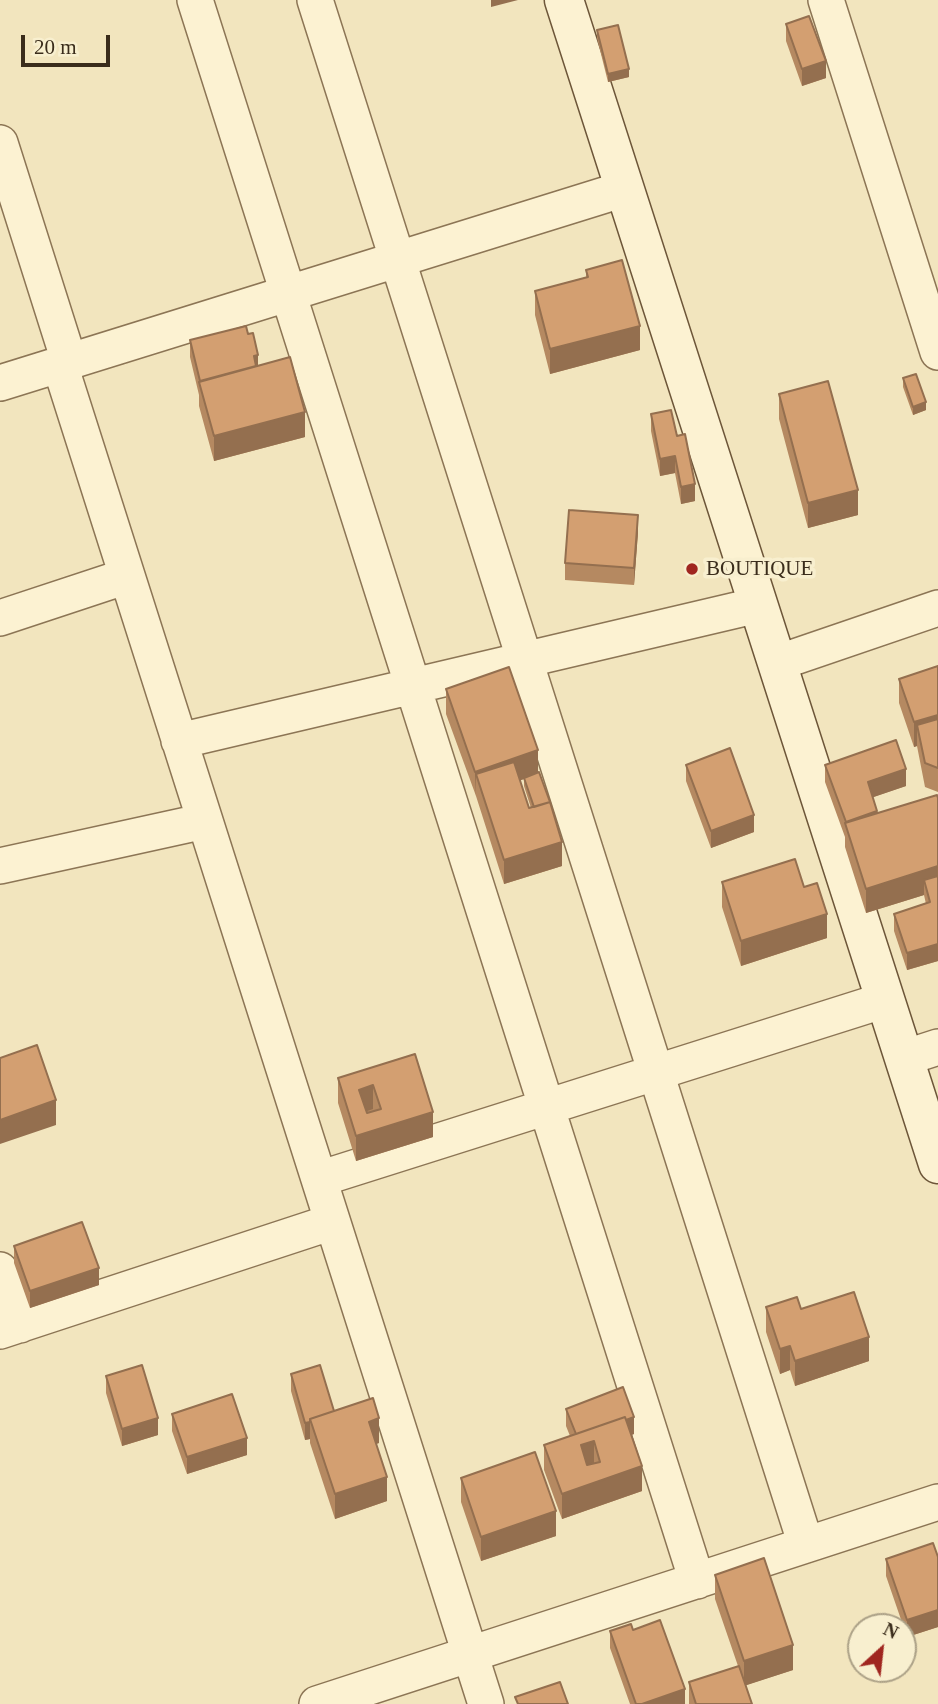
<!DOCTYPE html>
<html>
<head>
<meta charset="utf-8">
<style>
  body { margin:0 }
  #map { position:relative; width:938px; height:1704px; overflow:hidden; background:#f2e5be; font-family:Georgia,serif }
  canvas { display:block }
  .north { position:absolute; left:847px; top:1613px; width:70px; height:70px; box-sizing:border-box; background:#f8efcf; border:2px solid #aca187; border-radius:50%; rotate:27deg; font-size:19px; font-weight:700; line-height:28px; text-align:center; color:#3a2c1b }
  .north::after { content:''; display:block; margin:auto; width:24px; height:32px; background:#a02620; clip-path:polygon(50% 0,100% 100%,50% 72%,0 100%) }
  .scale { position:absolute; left:21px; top:35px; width:89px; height:32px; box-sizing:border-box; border:4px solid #3a2c1b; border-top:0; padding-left:9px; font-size:21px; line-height:24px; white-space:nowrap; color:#3a2c1b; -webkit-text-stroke:5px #f8efcf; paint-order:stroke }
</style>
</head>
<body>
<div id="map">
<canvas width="938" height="1704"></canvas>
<div class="north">N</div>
<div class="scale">20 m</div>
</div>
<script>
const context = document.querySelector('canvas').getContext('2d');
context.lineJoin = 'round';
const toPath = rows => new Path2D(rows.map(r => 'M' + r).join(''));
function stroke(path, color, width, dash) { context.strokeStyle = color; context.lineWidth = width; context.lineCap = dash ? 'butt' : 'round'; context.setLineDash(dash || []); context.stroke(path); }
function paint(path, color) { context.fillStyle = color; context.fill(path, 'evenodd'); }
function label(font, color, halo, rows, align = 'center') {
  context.font = font + ' Georgia,serif'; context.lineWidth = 7; context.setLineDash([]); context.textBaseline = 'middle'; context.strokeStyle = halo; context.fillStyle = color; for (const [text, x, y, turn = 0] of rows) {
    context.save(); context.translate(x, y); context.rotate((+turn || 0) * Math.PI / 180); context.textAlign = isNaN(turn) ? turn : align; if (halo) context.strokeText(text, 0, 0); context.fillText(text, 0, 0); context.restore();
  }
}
const street = toPath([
  [195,0,697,1581],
  [315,0,806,1545],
  [826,0,938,352],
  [0,143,69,361],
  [60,365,486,1704],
  [0,383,624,189],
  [0,618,127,576],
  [777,663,938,608],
  [179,741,758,605],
  [0,866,205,821],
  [904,1058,938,1047],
  [319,1179,885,1000],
  [0,1270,20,1325],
  [0,1331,332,1222],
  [317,1704,938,1502]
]);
const secondary = toPath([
  [564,0,938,1164]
]);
const wall = toPath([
  [786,24,826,78,802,86,786,41],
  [597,30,629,77,608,82,597,38],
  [586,270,640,350,550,374,535,315,535,291,586,277],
  [248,334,258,366,305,437,214,461,199,406,199,395,190,357,190,340],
  [903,378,926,410,913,415,903,387],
  [779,394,858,515,808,528,779,419],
  [651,414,677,436,695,501,681,504,675,473,660,476,651,431],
  [638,532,634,585,565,580,565,563],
  [938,666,938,792,925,787,917,746,914,747,899,703,899,679],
  [446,689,538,772,562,866,504,884,476,796,446,714],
  [524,779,524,786,531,808,529,808,520,780],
  [686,765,754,832,711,848,686,781],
  [825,765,906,786,873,797,877,813,938,798,938,961,907,970,894,931,894,914,926,904,924,895,866,913,845,847,845,837,825,782],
  [722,882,827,938,741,966,722,907],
  [415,1054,433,1137,356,1161,338,1103,338,1078],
  [14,1246,99,1285,30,1308,14,1263],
  [766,1307,801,1309,869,1361,795,1386,790,1370,780,1374,766,1332],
  [291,1374,334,1411,379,1443,376,1444,387,1501,335,1519,310,1443,310,1439,305,1440,291,1391],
  [106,1376,158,1435,122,1446,106,1393],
  [566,1409,634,1434,631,1435,642,1491,562,1519,544,1470,544,1445,570,1436,566,1426],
  [172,1414,247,1455,187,1474,172,1431],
  [461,1478,556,1536,481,1561,461,1502],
  [938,1557,938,1627,907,1637,886,1576,886,1559],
  [715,1575,793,1670,746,1685,752,1704,689,1704,689,1682,738,1666,715,1599],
  [633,1630,685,1704,630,1704,610,1648,610,1631]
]);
const shadedWall = toPath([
  [491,0,518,0,491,7],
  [826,61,826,78,802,86,802,69],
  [629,69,629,77,608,82,608,74],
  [640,326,640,350,550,374,550,349],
  [258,355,258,372,254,356],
  [926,402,926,410,913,415,913,407],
  [305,412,305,437,214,461,214,436],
  [675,456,675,473,660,476,660,459],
  [695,484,695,501,681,504,681,487],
  [858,490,858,515,808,528,808,503],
  [638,515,638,532,634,585,634,568],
  [938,715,938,739,917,725,917,746,914,747,914,722],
  [538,750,538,774,482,794,476,774,475,796,475,772],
  [906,769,906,786,868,799,868,782],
  [877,811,877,828,846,822],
  [754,815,754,832,711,848,711,831],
  [562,842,562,866,504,884,504,860],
  [938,866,938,891,924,880,924,895,866,913,866,889],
  [827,914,827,938,741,966,741,941],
  [938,944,938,961,907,970,907,953],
  [373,1085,373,1109,359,1114,359,1090],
  [56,1100,56,1125,0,1144,0,1120],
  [433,1112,433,1137,356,1161,356,1136],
  [99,1268,99,1285,30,1308,30,1291],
  [869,1337,869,1361,795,1386,795,1361],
  [790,1346,790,1370,780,1374,780,1349],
  [634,1417,634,1434,596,1448,594,1441,594,1465,581,1469,577,1438],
  [158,1418,158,1435,122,1446,122,1429],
  [379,1418,379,1443,369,1446,369,1422],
  [310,1422,310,1439,305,1440,305,1423],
  [247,1438,247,1455,187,1474,187,1457],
  [642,1466,642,1491,562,1519,562,1494],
  [387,1477,387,1501,335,1519,335,1494],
  [556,1511,556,1536,481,1561,481,1537],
  [938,1610,938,1627,907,1637,907,1620],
  [793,1645,793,1670,744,1686,744,1661],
  [685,1689,685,1704,642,1704]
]);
const building = toPath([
  [809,16,826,61,802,69,786,24,809,16],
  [618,25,629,69,608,74,597,30,618,25],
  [622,260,640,326,550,349,535,291,588,277,586,270,622,260],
  [246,326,248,334,253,333,258,355,254,356,256,366,200,381,190,340,246,326],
  [290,357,305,412,214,436,199,382,290,357],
  [916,374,926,402,913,407,903,378,916,374],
  [828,381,858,490,808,503,779,394,828,381],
  [671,410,677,436,685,434,695,484,681,487,675,456,660,459,651,414,671,410],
  [569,510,638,515,634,568,565,563,569,510],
  [938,666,938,715,914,722,899,679,938,666],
  [509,667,538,750,475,772,446,689,509,667],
  [938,719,938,768,925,763,917,725,938,719],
  [896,740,906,769,868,782,877,811,846,822,825,765,896,740],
  [730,748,754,815,711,831,686,765,730,748],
  [514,762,529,808,550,802,562,842,504,860,476,774,514,762],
  [539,772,550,802,534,807,524,778,539,772],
  [937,795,938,798,938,866,866,889,845,823,937,795],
  [795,859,804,887,817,883,827,914,741,941,722,882,795,859],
  [938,876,938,944,907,953,894,914,930,902,924,880,938,876],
  [37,1045,56,1100,0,1120,0,1058,37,1045],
  [415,1054,433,1112,356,1136,338,1078,415,1054],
  [373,1085,381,1109,367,1113,359,1090,373,1085],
  [82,1222,99,1268,30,1291,14,1246,82,1222],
  [854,1292,869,1337,795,1361,790,1346,780,1349,766,1307,797,1297,801,1309,854,1292],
  [142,1365,158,1418,122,1429,106,1376,142,1365],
  [320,1365,334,1411,310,1419,310,1422,305,1423,291,1374,320,1365],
  [623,1387,634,1417,626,1420,625,1417,576,1434,566,1409,623,1387],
  [232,1394,247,1438,187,1457,172,1414,232,1394],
  [373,1398,379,1418,369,1422,387,1477,335,1494,310,1419,373,1398],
  [625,1417,642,1466,562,1494,544,1445,625,1417],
  [594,1441,600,1462,587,1465,581,1445,594,1441],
  [535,1452,556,1511,481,1537,461,1478,535,1452],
  [933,1543,938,1557,938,1610,907,1620,886,1559,933,1543],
  [764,1558,793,1645,744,1661,715,1575,764,1558],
  [660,1620,685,1689,642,1704,636,1704,610,1631,631,1624,633,1630,660,1620],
  [739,1666,752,1704,696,1704,689,1682,739,1666],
  [560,1682,568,1704,518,1704,515,1697,560,1682]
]);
const markers = [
  [692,569,7,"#a02620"]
];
const poiNames = [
  ["BOUTIQUE",706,569]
];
stroke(street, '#8c7555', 38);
stroke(secondary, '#6d5639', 41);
stroke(street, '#fcf2d2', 35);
stroke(secondary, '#fcf2d2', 38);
paint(wall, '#b58961');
paint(shadedWall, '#946f4f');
paint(building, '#d39f71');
stroke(building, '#946f4f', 2);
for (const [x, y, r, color] of markers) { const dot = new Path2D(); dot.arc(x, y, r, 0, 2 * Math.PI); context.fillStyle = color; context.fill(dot); stroke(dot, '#f8efcf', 2.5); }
label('21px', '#3a2c1b', '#f8efcf', poiNames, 'left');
</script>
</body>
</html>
